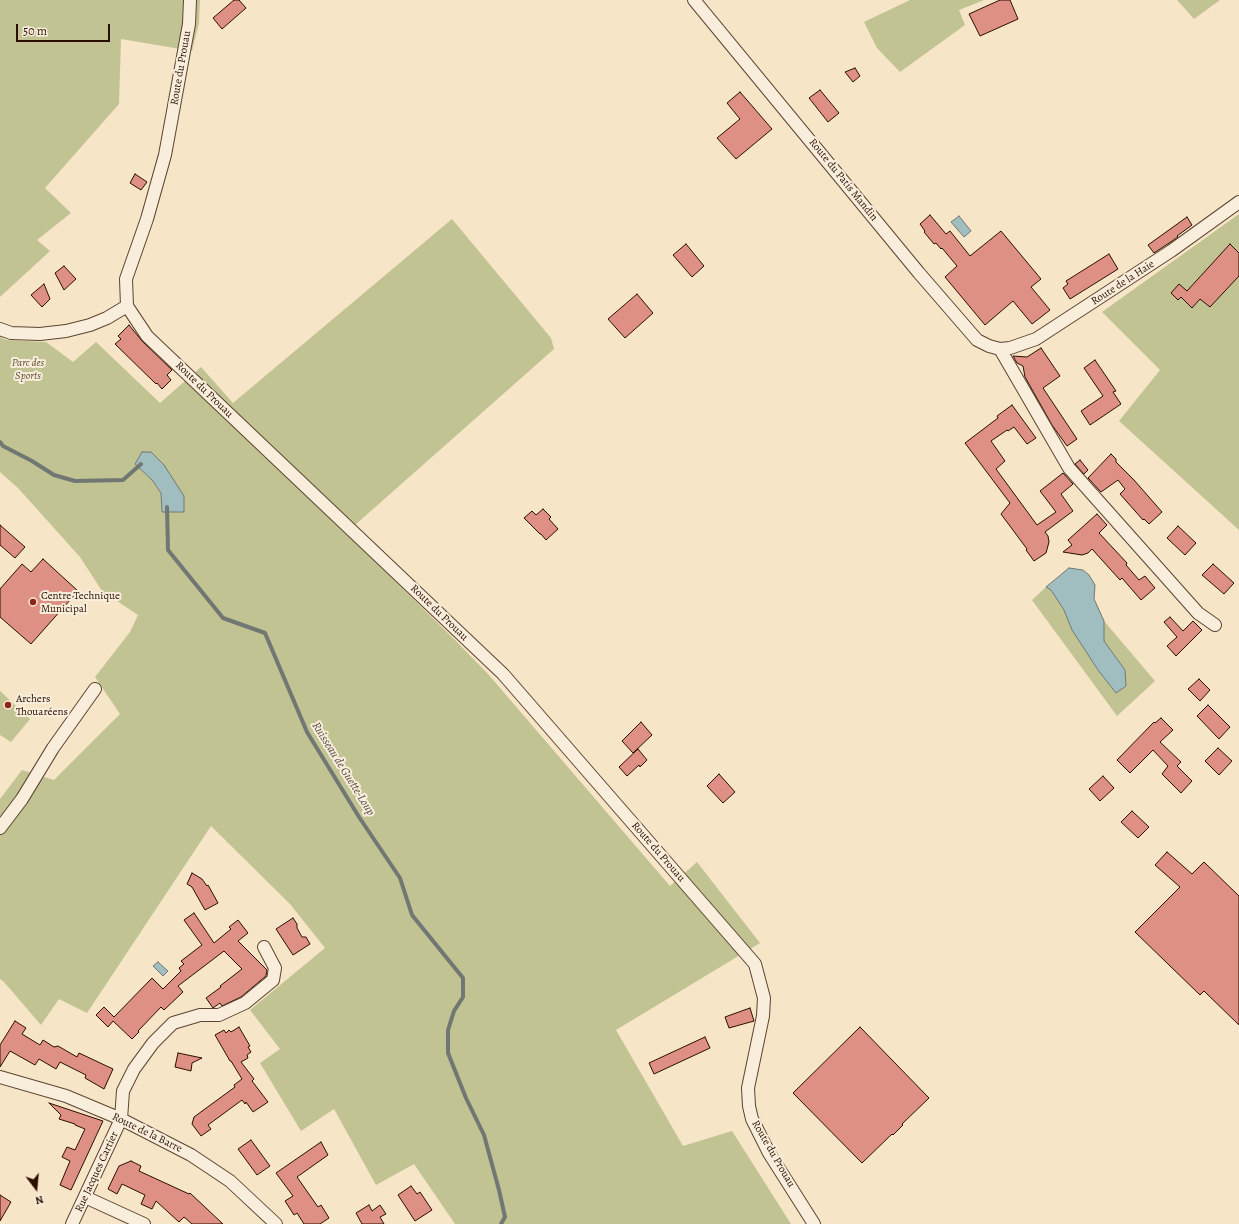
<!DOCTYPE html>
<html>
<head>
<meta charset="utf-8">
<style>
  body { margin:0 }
  #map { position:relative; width:1239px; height:1224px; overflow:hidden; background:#f6e5c7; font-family:Alegreya,serif }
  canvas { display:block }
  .north { position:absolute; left:16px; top:1168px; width:40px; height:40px; -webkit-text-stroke:3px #f9eedb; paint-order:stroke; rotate:164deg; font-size:11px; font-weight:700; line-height:16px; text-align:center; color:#2a0f00 }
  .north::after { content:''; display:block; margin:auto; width:14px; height:18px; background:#2a0f00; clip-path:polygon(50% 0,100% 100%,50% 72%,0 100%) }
  .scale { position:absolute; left:16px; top:24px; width:94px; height:18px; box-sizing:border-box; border:2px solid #2a0f00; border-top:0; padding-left:5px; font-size:12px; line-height:14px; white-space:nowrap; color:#2a0f00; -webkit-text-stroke:3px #f9eedb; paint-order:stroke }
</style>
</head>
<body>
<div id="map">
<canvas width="1239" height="1224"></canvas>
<div class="north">N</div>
<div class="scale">50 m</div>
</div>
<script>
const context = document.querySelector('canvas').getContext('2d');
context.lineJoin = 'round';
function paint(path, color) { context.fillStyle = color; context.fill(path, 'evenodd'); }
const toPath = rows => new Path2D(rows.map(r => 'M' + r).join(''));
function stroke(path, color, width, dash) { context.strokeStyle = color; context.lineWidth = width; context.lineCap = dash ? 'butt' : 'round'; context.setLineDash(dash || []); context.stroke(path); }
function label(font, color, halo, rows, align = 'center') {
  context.font = font + ' Alegreya,serif'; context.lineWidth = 4; context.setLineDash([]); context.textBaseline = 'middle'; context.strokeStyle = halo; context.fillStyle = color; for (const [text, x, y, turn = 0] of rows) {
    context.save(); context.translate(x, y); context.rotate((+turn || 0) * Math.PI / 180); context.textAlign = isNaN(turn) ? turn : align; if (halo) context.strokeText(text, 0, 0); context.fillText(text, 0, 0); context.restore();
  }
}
const green = toPath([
  [0,0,200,0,199,23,192,51,121,39,119,104,45,188,71,213,37,240,50,251,0,297],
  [910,0,984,0,959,10,965,25,900,72,877,48,864,22],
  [1177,0,1220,0,1194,19],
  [1239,214,1239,530,1119,421,1160,370,1102,312],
  [452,219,551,338,554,349,346,533,455,640,488,674,670,886,697,862,760,943,616,1030,683,1146,732,1131,791,1224,455,1224,414,1164,376,1185,334,1109,301,1131,260,1063,280,1049,250,1010,325,948,290,904,211,826,87,1013,59,999,41,1025,4,982,0,979,0,799,22,770,54,780,120,714,95,677,130,632,138,615,102,591,80,557,18,488,0,472,0,337,6,340,46,342,73,362,96,342,160,403,201,367,233,403],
  [142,452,183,512,162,512,161,493,152,480,135,464],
  [1046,587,1051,590,1064,610,1072,630,1098,670,1116,693,1126,686,1125,670,1104,641,1104,621,1155,681,1117,716,1032,600],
  [0,691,30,719,11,742,0,735]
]);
const water = toPath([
  [959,216,971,231,964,237,951,222,959,216],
  [142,452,151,452,164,465,184,496,184,512,162,512,161,493,152,480,135,464,142,452],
  [1069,568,1083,570,1089,575,1095,585,1094,599,1104,621,1104,641,1125,670,1126,686,1116,693,1098,670,1072,630,1064,610,1051,590,1046,587,1069,568],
  [158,962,168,971,163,976,153,966,158,962]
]);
const stream = toPath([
  [0,442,3,446,32,461,54,475,75,481,123,480,141,464],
  [167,507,168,550,223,618,265,633,307,732,359,817,400,878,412,915,463,978,463,997,454,1011,448,1030,448,1053,466,1098,484,1135,499,1190,505,1217,501,1224]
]);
const building = toPath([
  [234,0,239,0,246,8,222,29,213,18,234,0],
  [1000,0,1010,0,1018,19,980,36,969,14,1000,0],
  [855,68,860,76,853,82,845,72,855,68],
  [820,90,839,113,828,122,809,98,820,90],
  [740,92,772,129,736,159,717,138,740,119,727,103,740,92],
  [135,174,147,182,141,190,130,183,135,174],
  [930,215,946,234,950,231,970,256,1001,231,1041,279,1031,287,1050,310,1032,324,1013,301,985,325,945,277,957,266,942,248,941,249,936,243,934,244,924,232,925,231,920,224,930,215],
  [1187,217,1192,225,1177,236,1178,237,1154,253,1148,245,1187,217],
  [686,244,704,266,692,277,673,255,686,244],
  [1230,244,1239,253,1239,276,1210,307,1200,299,1192,308,1181,297,1178,300,1171,293,1179,284,1187,291,1230,244],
  [1109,254,1118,269,1070,299,1063,288,1068,284,1066,281,1109,254],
  [64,266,76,279,64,290,55,273,64,266],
  [44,284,50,299,42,307,31,295,44,284],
  [637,294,653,313,625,338,608,319,637,294],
  [129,325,142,341,172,370,167,375,171,380,162,389,157,383,156,384,115,344,121,339,118,336,129,325],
  [1041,348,1060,376,1043,388,1077,439,1067,446,1052,425,1025,377,1023,366,1017,363,1013,356,1027,357,1041,348],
  [1095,360,1114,388,1116,391,1113,392,1121,404,1090,425,1081,411,1103,396,1084,368,1095,360],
  [1012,405,1036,438,1027,444,1014,427,1008,431,1007,430,991,441,1005,461,996,469,1037,525,1056,512,1040,491,1063,473,1073,484,1061,494,1073,511,1045,532,1048,536,1049,542,1046,553,1034,561,1026,550,1027,549,1001,514,1010,503,965,443,998,418,997,416,1012,405],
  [1111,454,1116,459,1116,462,1134,480,1162,512,1149,524,1144,519,1143,520,1120,494,1125,489,1118,480,1101,492,1088,478,1111,454],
  [1080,460,1088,470,1084,474,1075,464,1080,460],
  [543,509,551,517,549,519,558,529,546,540,541,534,540,534,524,518,532,511,536,515,543,509],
  [1097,514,1107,525,1099,533,1127,563,1126,565,1139,580,1145,576,1155,588,1141,600,1122,578,1120,580,1092,549,1088,553,1082,555,1063,552,1072,545,1068,540,1097,514],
  [0,525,25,547,15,558,0,545,0,525],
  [1178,526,1196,543,1185,555,1167,538,1178,526],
  [43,559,78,591,31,644,0,617,0,589,22,564,31,572,43,559],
  [1213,564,1234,583,1224,594,1202,575,1213,564],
  [1170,617,1183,631,1193,621,1202,630,1176,656,1167,646,1177,637,1164,622,1170,617],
  [1199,679,1210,690,1200,701,1188,689,1199,679],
  [1208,705,1230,727,1219,739,1197,716,1208,705],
  [1161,718,1173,730,1160,742,1181,762,1177,766,1192,781,1181,793,1162,774,1168,766,1153,750,1130,773,1117,760,1154,722,1155,723,1161,718],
  [641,722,652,735,633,753,622,741,641,722],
  [1218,748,1232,761,1219,775,1205,761,1218,748],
  [638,749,647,760,640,767,639,765,627,776,619,767,638,749],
  [719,774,735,792,723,803,707,786,719,774],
  [1103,776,1114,788,1100,801,1089,789,1103,776],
  [1132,811,1149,827,1138,838,1121,822,1132,811],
  [1167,852,1192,874,1204,862,1239,896,1239,1025,1204,991,1200,995,1135,932,1180,887,1155,865,1167,852],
  [192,873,202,879,207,886,208,885,218,903,205,910,192,887,187,884,192,873],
  [194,913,214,943,231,929,229,927,238,920,248,933,238,941,267,970,266,976,241,997,222,1006,220,1003,213,1008,206,998,221,987,220,986,242,969,224,951,178,986,183,992,164,1010,161,1007,138,1031,139,1032,132,1039,113,1021,108,1027,96,1015,104,1007,114,1017,152,978,163,989,181,971,179,968,184,964,181,961,202,945,184,920,194,913],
  [293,918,297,924,297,928,302,937,306,937,310,944,293,955,276,929,293,918],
  [750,1008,754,1021,729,1028,725,1017,750,1008],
  [15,1021,26,1028,22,1034,40,1045,43,1040,54,1047,58,1046,77,1057,79,1053,113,1069,104,1089,85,1078,86,1075,60,1062,56,1069,39,1059,35,1065,10,1051,0,1067,0,1045,15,1021],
  [239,1027,250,1046,248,1047,251,1052,247,1055,248,1058,241,1062,254,1079,252,1081,268,1102,253,1112,246,1102,245,1104,242,1100,208,1125,211,1129,201,1136,192,1124,194,1117,235,1087,234,1085,242,1079,231,1061,230,1061,215,1035,224,1030,226,1033,229,1030,231,1032,239,1027],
  [860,1027,929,1098,902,1124,903,1125,893,1135,892,1134,862,1163,793,1093,860,1027],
  [705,1037,710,1048,654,1074,649,1063,705,1037],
  [178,1053,202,1058,192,1063,191,1071,175,1067,178,1053],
  [49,1103,103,1121,71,1190,60,1185,70,1161,62,1157,67,1147,75,1150,85,1129,75,1125,75,1124,59,1119,61,1115,49,1103],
  [251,1140,270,1166,257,1175,238,1149,251,1140],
  [321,1142,328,1155,297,1177,318,1207,321,1205,329,1218,320,1224,304,1224,297,1213,294,1215,285,1201,293,1196,276,1173,321,1142],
  [131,1161,141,1166,139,1171,189,1194,190,1193,223,1224,192,1224,184,1217,179,1222,156,1201,152,1209,141,1204,145,1195,122,1184,117,1194,108,1189,119,1166,131,1161],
  [411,1186,417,1194,420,1192,432,1210,415,1221,398,1195,411,1186],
  [0,1195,11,1202,0,1221,0,1195],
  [369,1205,372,1211,380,1205,386,1214,380,1217,384,1224,362,1224,356,1213,369,1205]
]);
const street = toPath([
  [190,0,189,24,165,155,147,219,126,279,127,306,147,336,503,674,755,964,764,998,763,1016,748,1088,749,1106,752,1119,769,1153,814,1224],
  [694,0,919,273,977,340,989,346,1000,349,1010,348,1036,339,1171,251,1239,202],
  [0,329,11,333,40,334,66,331,90,325,107,318,127,306],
  [1000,349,1069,468,1198,613,1215,625],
  [0,828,22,799,53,748,95,689],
  [0,1077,66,1096,121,1119,191,1155,230,1181,276,1224],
  [85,1197,144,1224],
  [72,1224,121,1119,123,1091,134,1069,153,1043,173,1023,200,1015,219,1015,245,1003,273,980,275,968,264,947]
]);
const markers = [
  [33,602,4,"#8f2418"],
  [8,705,4,"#8f2418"]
];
const streetNames = [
  ["Route du Prouau",181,68,-80],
  ["Route du Patis Mandin",843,180,51],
  ["Route de la Haie",1123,283,-33],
  ["Route du Prouau",204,390,44],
  ["Route du Prouau",439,613,44],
  ["Route du Prouau",658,852,49],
  ["Route de la Barre",147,1133,26],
  ["Route du Prouau",773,1154,60],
  ["Rue Jacques Cartier",97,1172,-65]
];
const parkNames = [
  ["Parc des",28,363],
  ["Sports",28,376]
];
const poiNames = [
  ["Centre Technique",41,596],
  ["Municipal",41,609],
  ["Archers",16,699],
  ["Thouaréens",16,712]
];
const waterNames = [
  ["Ruisseau de Guette-Loup",343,769,58]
];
paint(green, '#c1c392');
paint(water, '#a0bdbf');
stroke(water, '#717773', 1);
stroke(stream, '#717773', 4);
paint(building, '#df9084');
stroke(building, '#2a0f00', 1);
stroke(street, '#5d4432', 14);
stroke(street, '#f9eedb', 12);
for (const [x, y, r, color] of markers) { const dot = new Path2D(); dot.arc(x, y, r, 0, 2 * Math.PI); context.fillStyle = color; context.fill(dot); stroke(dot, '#f9eedb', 1.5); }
label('11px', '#2a0f00', '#f9eedb', streetNames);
label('italic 11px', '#5f4e33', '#f9eedb', parkNames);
label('11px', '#2a0f00', '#f9eedb', poiNames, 'left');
label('italic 12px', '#534c43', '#f9eedb', waterNames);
</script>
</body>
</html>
